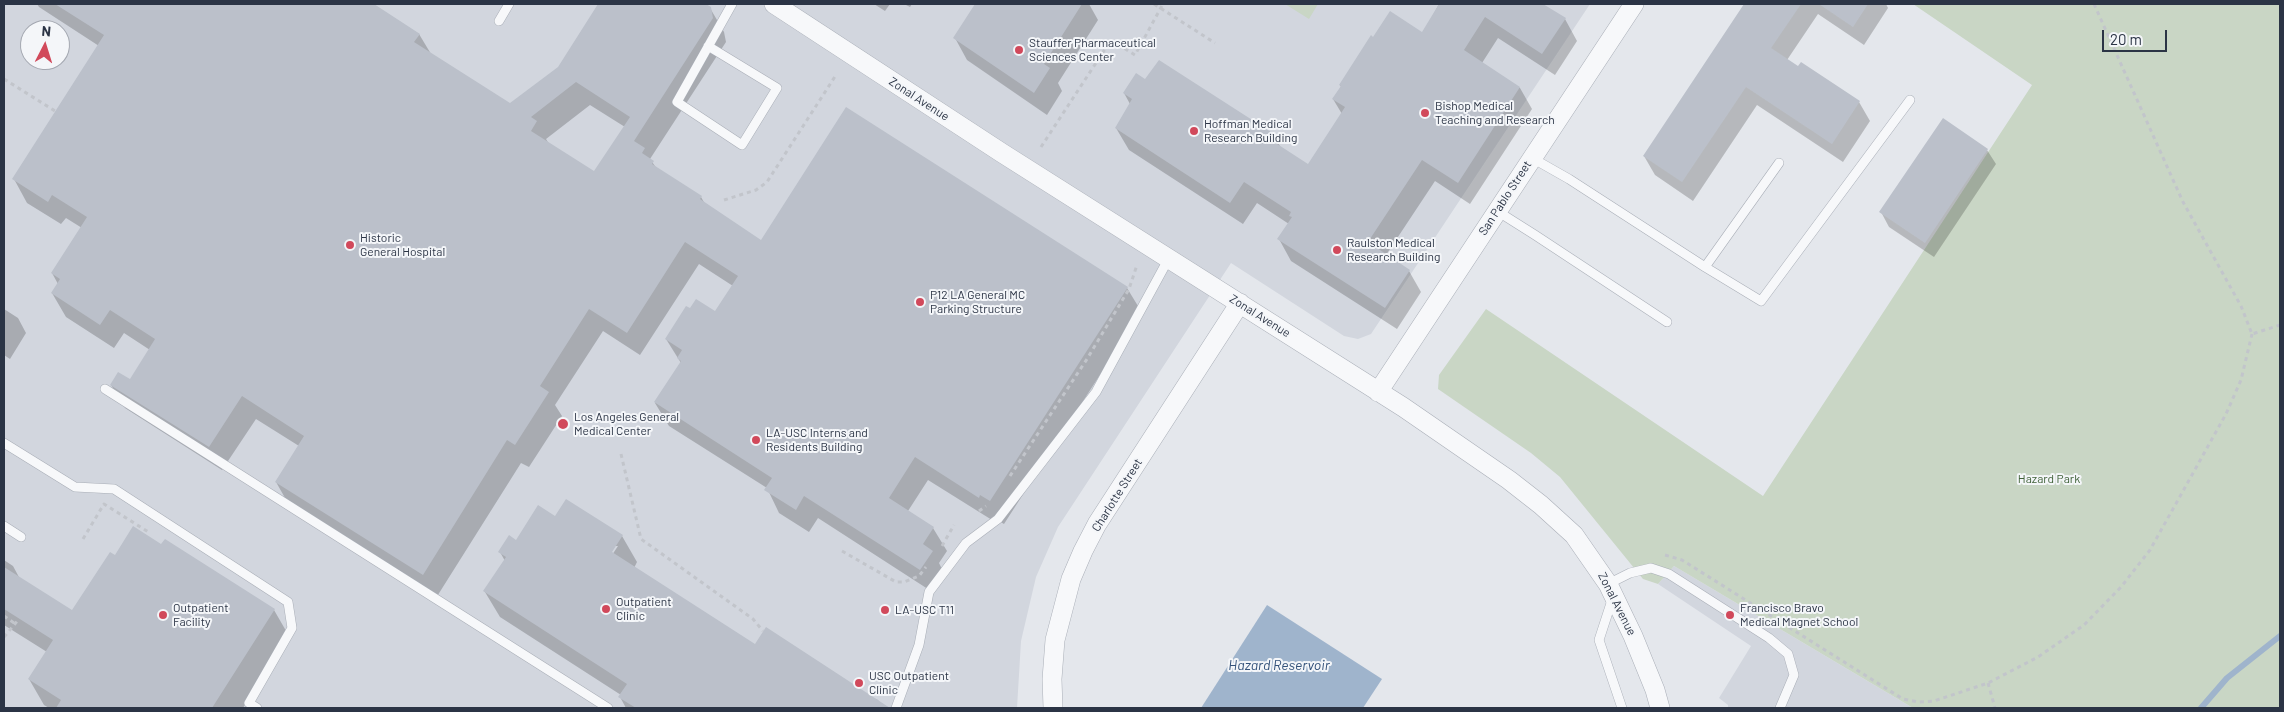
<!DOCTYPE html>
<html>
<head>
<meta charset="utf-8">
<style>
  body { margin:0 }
  #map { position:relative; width:2284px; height:712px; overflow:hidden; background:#e4e7ec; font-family:Barlow,sans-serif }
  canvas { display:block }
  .frame { position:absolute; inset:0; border:5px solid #2b3445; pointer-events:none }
  .north { position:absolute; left:20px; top:20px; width:50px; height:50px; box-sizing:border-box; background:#f4f6f9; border:1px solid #a4a8b1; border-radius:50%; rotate:5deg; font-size:14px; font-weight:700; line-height:20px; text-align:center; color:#2b3445 }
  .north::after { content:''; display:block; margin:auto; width:18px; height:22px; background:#d1495b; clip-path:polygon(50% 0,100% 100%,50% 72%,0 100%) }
  .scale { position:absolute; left:2102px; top:30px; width:65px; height:22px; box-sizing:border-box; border:2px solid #2b3445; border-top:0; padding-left:6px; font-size:15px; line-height:18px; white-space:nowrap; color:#2b3445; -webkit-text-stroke:4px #f4f6f9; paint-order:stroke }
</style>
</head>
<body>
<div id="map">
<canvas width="2284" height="712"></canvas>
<div class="frame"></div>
<div class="north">N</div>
<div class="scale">20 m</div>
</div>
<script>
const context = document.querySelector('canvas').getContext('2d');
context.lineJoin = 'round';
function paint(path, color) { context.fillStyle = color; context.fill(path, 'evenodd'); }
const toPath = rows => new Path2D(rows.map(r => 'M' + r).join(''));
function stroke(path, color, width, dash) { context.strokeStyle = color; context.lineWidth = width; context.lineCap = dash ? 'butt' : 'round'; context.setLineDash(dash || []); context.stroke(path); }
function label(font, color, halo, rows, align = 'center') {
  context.font = font + ' Barlow,sans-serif'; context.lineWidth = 4; context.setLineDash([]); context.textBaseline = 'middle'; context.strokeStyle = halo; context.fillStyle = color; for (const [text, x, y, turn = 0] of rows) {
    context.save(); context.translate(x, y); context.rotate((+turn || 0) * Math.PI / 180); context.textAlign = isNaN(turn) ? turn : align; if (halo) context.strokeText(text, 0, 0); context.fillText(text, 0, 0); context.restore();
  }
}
const built = toPath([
  [4,4,1590,4,1371,334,1358,339,1344,336,1231,263,1058,527,1036,577,1021,641,1017,708,4,708],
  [30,30,60,30,60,60,30,60],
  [1674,566,1913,708,1728,708,1728,705,1719,698,1751,646,1658,584]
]);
const green = toPath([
  [1285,4,1318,4,1309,19],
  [1913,4,2280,4,2280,708,1913,708,1674,566,1658,584,1643,579,1560,477,1531,453,1438,389,1439,375,1486,309,1763,496,2032,85]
]);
const water = toPath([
  [1267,605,1382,679,1363,708,1201,708]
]);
const shadow = toPath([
  [37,4,371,4,419,34,431,54,510,105,559,68,600,4,704,4,710,8,724,32,726,42,650,159,657,169,701,197,705,204,761,242,1127,288,1141,311,1004,524,994,518,992,520,928,480,908,511,933,528,947,551,939,563,945,575,934,593,818,518,809,532,779,513,767,488,669,426,655,403,681,363,666,339,715,313,733,286,699,264,640,355,603,331,555,405,562,416,529,467,521,463,436,598,289,505,276,482,299,446,256,419,222,470,125,408,111,385,130,381,150,350,124,333,114,348,66,317,52,293,58,284,52,273,82,228,66,218,61,224,27,203,14,179,99,46,39,7],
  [590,105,625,127,595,173,549,144,546,139],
  [874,4,890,4,885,11],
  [904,4,912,4,910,7],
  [977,4,1089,4,1098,20,1058,83,1062,91,1047,115,967,60,955,38],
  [1439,4,1541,4,1565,19,1577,41,1555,75,1498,38,1482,63,1520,88,1532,109,1470,204,1435,181,1386,255,1409,271,1421,292,1397,329,1291,261,1279,239,1289,224,1257,203,1243,224,1129,150,1116,128,1130,104,1124,93,1145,81,1273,134,1281,148,1308,166,1342,114,1333,99,1341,87,1340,85,1374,38,1423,34],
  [1746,4,1886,4,1888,8,1864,45,1818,14,1787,60,1798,68,1801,64,1859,102,1870,121,1843,162,1757,105,1693,201,1655,175,1644,156],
  [1987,150,1996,164,1934,257,1889,227,1881,212],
  [4,309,18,318,26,333,10,359,4,355],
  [555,517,622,536,637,562,634,568,755,646,878,700,882,708,626,708,620,697,621,695,500,617,485,592,505,561,500,552],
  [615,546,618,546,610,558,608,557],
  [162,546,274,610,289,636,243,708,49,708,44,705,29,679,47,652,4,625,4,560,13,566,20,579,73,612,115,557]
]);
const stream = toPath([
  [2201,708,2227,678,2280,636]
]);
const building = toPath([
  [55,4,374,4,420,34,414,42,510,103,558,67,598,4,706,4,711,7,713,18,634,141,645,148,642,153,654,161,652,164,702,196,700,199,761,240,846,107,1128,287,990,501,980,495,979,498,915,457,889,498,934,527,923,544,933,551,920,570,804,496,796,510,764,490,772,478,654,402,681,361,677,358,682,350,665,339,686,306,690,308,696,299,715,311,738,276,685,242,627,333,589,309,540,386,549,392,515,445,507,440,423,575,275,482,304,436,242,396,209,447,110,385,118,372,130,379,155,339,110,310,100,325,51,293,60,279,51,273,87,217,52,195,48,202,12,179,104,35],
  [576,82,630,117,594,171,531,131,537,121,531,117],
  [975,4,1082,4,1044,64,1050,68,1034,93,953,38],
  [1439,4,1543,4,1566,18,1542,54,1485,17,1464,50,1520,87,1458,183,1422,160,1368,242,1410,270,1385,308,1277,239,1292,217,1289,216,1291,212,1244,182,1230,203,1115,128,1132,99,1123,93,1136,73,1145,79,1159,60,1274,134,1271,140,1308,164,1345,107,1332,99,1341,86,1339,85,1371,35,1373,37,1390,11,1422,32],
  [1744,4,1801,4,1771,48,1798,66,1801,62,1860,101,1832,144,1746,87,1682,182,1643,156],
  [1819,4,1868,4,1853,27],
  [1943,118,1988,149,1925,243,1879,212],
  [566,499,623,535,612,552,755,644,766,627,890,708,636,708,618,697,627,684,483,591,506,557,498,552,509,535,516,540,538,505,555,516],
  [133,526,161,544,165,539,275,609,212,708,56,708,61,700,28,679,53,640,4,609,4,567,72,610,110,552,115,555]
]);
const path = toPath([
  [1154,4,1215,43],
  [2094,4,2183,202,2241,306,2252,334,2280,325],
  [4,79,55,111],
  [1041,147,1111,40,1135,55,1163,4],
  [724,200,756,190,767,182,836,75],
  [621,454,641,539,753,619,763,631],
  [1010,476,1087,359,1129,289,1137,265],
  [979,511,986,506],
  [83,539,104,504,150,533],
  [942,546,954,525],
  [842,551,896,582,904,582,919,576,926,567],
  [1665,555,1682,560,1903,699,1918,702,1934,701,1988,683,2038,657,2084,625,2121,587,2150,550,2226,414,2241,380,2252,334],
  [4,616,14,623],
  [4,637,19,619],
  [1988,683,1995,708]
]);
const lane = toPath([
  [499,21,509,4],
  [708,46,777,88,742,145,677,102,732,4],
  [1532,158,1569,179,1705,267,1779,163],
  [1497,211,1535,235,1667,322],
  [1705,267,1761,301,1910,100],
  [105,389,608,708],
  [4,443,75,487,114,489,288,602,292,628,249,703,257,708],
  [4,526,21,537],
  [1608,584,1630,573,1651,568,1669,574,1769,638,1788,654,1794,675,1780,708],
  [1613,597,1599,640,1622,708],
  [896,708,919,645,929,592,966,543,998,519,1096,392,1169,258]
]);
const street = toPath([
  [774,4,1002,153,1403,407,1509,480,1541,505,1574,535,1608,584,1633,636,1655,690,1660,708],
  [1378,392,1634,4],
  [1053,708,1052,679,1055,640,1071,579,1083,551,1097,524,1240,303]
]);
const markers = [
  [1019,50,5,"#d1495b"],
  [1425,113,5,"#d1495b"],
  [1194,131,5,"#d1495b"],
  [350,245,5,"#d1495b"],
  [1337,250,5,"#d1495b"],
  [920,302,5,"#d1495b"],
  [563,424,6,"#d1495b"],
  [756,440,5,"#d1495b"],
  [606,609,5,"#d1495b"],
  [885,610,5,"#d1495b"],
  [163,615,5,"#d1495b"],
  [1730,615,5,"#d1495b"],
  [859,683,5,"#d1495b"]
];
const poiNames = [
  ["Stauffer Pharmaceutical",1029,43],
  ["Sciences Center",1029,57],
  ["Bishop Medical",1435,106],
  ["Teaching and Research",1435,120],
  ["Hoffman Medical",1204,124],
  ["Research Building",1204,138],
  ["Historic",360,238],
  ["General Hospital",360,252],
  ["Raulston Medical",1347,243],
  ["Research Building",1347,257],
  ["P12 LA General MC",930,295],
  ["Parking Structure",930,309],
  ["Los Angeles General",574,417],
  ["Medical Center",574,431],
  ["LA-USC Interns and",766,433],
  ["Residents Building",766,447],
  ["Outpatient",616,602],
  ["Clinic",616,616],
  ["Outpatient",173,608],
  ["Facility",173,622],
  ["Francisco Bravo",1740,608],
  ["Medical Magnet School",1740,622],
  ["LA-USC T11",895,610],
  ["USC Outpatient",869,676],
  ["Clinic",869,690]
];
const streetNames = [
  ["Zonal Avenue",919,99,33],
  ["San Pablo Street",1505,198,-57],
  ["Zonal Avenue",1260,316,32],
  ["Charlotte Street",1117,495,-58],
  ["Zonal Avenue",1617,604,63]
];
const parkNames = [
  ["Hazard Park",2049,479]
];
const waterNames = [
  ["Hazard Reservoir",1279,665]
];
paint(built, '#d2d6de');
paint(green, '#c9d6c5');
paint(water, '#9fb4cc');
paint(shadow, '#0003');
stroke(stream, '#9fb4cc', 6);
paint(building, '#bbc0ca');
stroke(lane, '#a9aeb7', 10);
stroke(street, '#a9aeb7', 20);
stroke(path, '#c2c5cb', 3, [4, 4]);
stroke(lane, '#f7f8fa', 9);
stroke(street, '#f7f8fa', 19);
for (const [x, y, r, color] of markers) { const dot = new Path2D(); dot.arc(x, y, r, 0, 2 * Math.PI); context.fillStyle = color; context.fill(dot); stroke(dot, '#f4f6f9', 2); }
label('12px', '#2b3445', '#f4f6f9', poiNames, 'left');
label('12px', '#2b3445', '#f4f6f9', streetNames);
label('12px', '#3f6138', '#f4f6f9', parkNames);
label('italic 14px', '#34527a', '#f4f6f9', waterNames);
</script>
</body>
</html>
